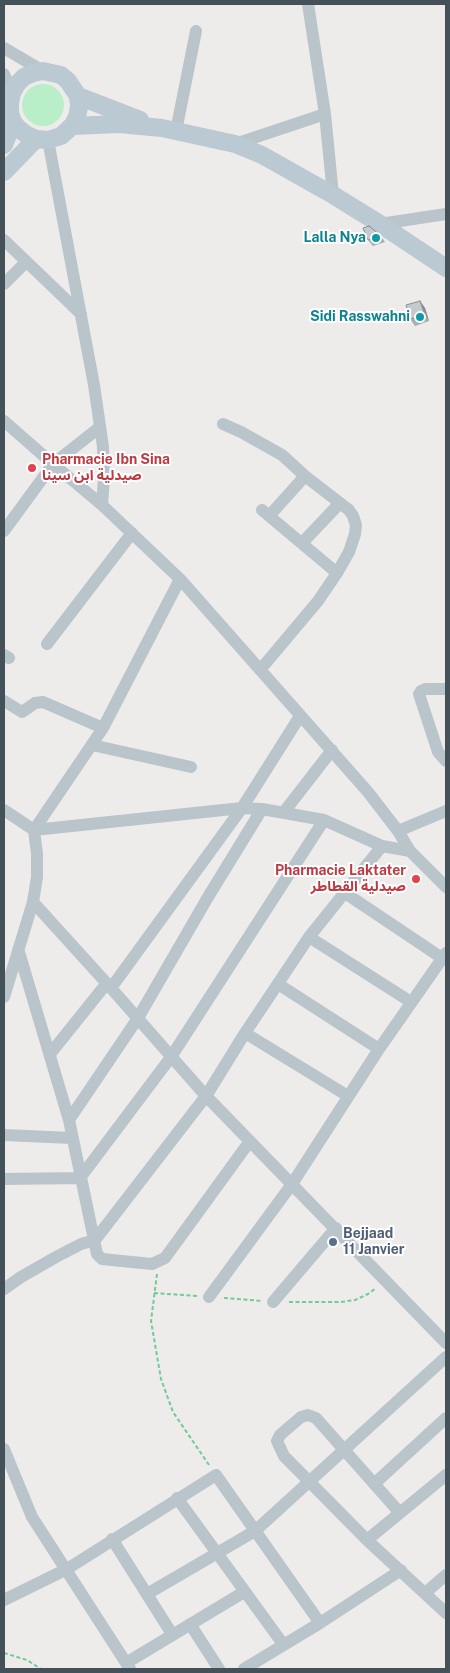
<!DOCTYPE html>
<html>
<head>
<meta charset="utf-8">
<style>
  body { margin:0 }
  #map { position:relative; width:450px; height:1673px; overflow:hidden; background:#eeebeb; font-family:"Public Sans",sans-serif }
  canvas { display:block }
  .frame { position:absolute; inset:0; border:5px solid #445159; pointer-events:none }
</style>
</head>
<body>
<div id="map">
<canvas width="450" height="1673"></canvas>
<div class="frame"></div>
</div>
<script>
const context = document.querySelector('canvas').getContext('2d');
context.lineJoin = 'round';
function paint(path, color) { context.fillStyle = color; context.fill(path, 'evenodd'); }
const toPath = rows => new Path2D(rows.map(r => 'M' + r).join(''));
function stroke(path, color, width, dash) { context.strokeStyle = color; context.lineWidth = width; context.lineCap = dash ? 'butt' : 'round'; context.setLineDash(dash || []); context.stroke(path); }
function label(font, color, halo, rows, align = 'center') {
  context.font = font + ' "Public Sans","Noto Sans Arabic",sans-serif'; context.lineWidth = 4; context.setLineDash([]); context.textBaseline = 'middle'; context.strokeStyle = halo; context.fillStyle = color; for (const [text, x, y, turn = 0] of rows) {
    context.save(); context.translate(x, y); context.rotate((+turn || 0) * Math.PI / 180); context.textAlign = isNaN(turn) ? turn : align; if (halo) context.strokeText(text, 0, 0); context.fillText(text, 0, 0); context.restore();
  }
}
const green = toPath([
  '22 105a21 21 0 1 1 42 0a21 21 0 1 1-42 0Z'
]);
const path = toPath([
  [157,1274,151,1321,161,1379,173,1412,209,1465],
  [154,1293,197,1296],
  [224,1298,262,1301],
  [289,1302,341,1302,355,1300,368,1294,376,1288],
  [4,1653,27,1660,41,1669]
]);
const street = toPath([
  [308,4,325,114,333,195],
  [4,48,43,71],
  [4,74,12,93],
  [176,131,196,31],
  [48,140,94,385,103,447,104,478,102,505],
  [235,144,325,114],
  [380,224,446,214],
  [4,240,81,314],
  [4,284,26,262],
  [4,421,53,464,102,505,180,579,368,792,398,831,410,851,446,887],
  [223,424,241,432,282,455,305,476,349,510,353,516,356,525,355,534,349,552,337,573,318,601,260,670],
  [262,510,337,573],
  [270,515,305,476],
  [4,531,53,464,100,427],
  [302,543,339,504],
  [47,644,132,533],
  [4,655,9,658],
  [446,689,425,689,421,691,419,694,438,752,446,761],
  [4,701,22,712,35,703,43,702,103,728],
  [92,745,191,767],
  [4,810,34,830,242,808,262,809,324,820,382,846,410,851],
  [284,812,332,750],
  [398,831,446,811],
  [345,893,442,958],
  [33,902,111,988,206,1096,446,1343],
  [309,937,411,1002],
  [19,952,69,1120,97,1254,102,1259,152,1264,165,1258,250,1141],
  [278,984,379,1049],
  [111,988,242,808,300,716],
  [4,997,33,902,37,877,37,854,34,830,103,728,180,579],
  [245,1033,348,1096],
  [50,1054,107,983],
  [69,1120,138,1018,208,897,262,809],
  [4,1135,72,1138],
  [4,1179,80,1178,171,1057,324,820],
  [4,1289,21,1277,56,1257,81,1244,95,1240,206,1096,245,1033,309,937,382,846],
  [209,1297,292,1184,379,1049,446,953],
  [273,1302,336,1228],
  [4,1449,32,1517,130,1669],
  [374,1484,446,1418],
  [177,1498,283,1644],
  [400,1513,316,1418,308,1415,301,1417,280,1435,277,1441,284,1456,367,1540,446,1613],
  [112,1539,172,1634],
  [367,1540,446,1475],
  [425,1593,446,1575],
  [147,1594,255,1531,446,1357],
  [4,1600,67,1569,216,1475,320,1623],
  [190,1624,219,1669],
  [126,1663,244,1592],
  [244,1669,320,1623,401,1570]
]);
const secondary = toPath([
  [78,96,140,120],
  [72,126,77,117,79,107,78,96,68,81,61,75,43,71,33,73,24,77,17,84,12,93,10,103,10,113,13,122,19,129,27,135,36,139,48,140,61,136,72,126,119,124,162,128,235,144,262,155,333,195,380,224,446,268],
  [4,145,13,122],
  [4,172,36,139]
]);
const wall = toPath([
  [380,235,385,242,373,246,368,240],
  [420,301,425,308,429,321,415,326,410,319]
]);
const shadedWall = toPath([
  [420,301,425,308,429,321,425,315]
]);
const building = toPath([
  [369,226,380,235,368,240,363,228,369,226],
  [420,301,425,315,410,319,406,305,420,301]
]);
const markers = [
  [376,238,5,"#0f9aa8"],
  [420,317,5,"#0f9aa8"],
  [32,468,5,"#e0444e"],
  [416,879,5,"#e0444e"],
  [333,1242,5,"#5c6f8a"]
];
const cultureNames = [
  ["Lalla Nya",366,238],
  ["Sidi Rasswahni",410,317]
];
const healthNames = [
  ["Pharmacie Ibn Sina",42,460],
  ["صيدلية ابن سينا",42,476],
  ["Pharmacie Laktater",406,871,"right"],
  ["صيدلية القطاطر",406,887,"right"]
];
const serviceNames = [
  ["Bejjaad",343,1234],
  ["11 Janvier",343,1250]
];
paint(green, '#b8eec8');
stroke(path, '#70cc96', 2, [4, 2.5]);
stroke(street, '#b9c5cb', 12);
stroke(secondary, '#bbc9d3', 18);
paint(wall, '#a9aeb2');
paint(shadedWall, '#8a8d91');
paint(building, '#c5cacf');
stroke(building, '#8a8d91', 1);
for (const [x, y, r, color] of markers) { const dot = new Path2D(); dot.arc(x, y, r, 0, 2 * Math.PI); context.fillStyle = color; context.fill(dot); stroke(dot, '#fff', 2); }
label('bold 14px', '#0d838f', '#fff', cultureNames, 'right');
label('bold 14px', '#be3a42', '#fff', healthNames, 'left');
label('bold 14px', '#4e5e75', '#fff', serviceNames, 'left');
</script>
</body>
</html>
